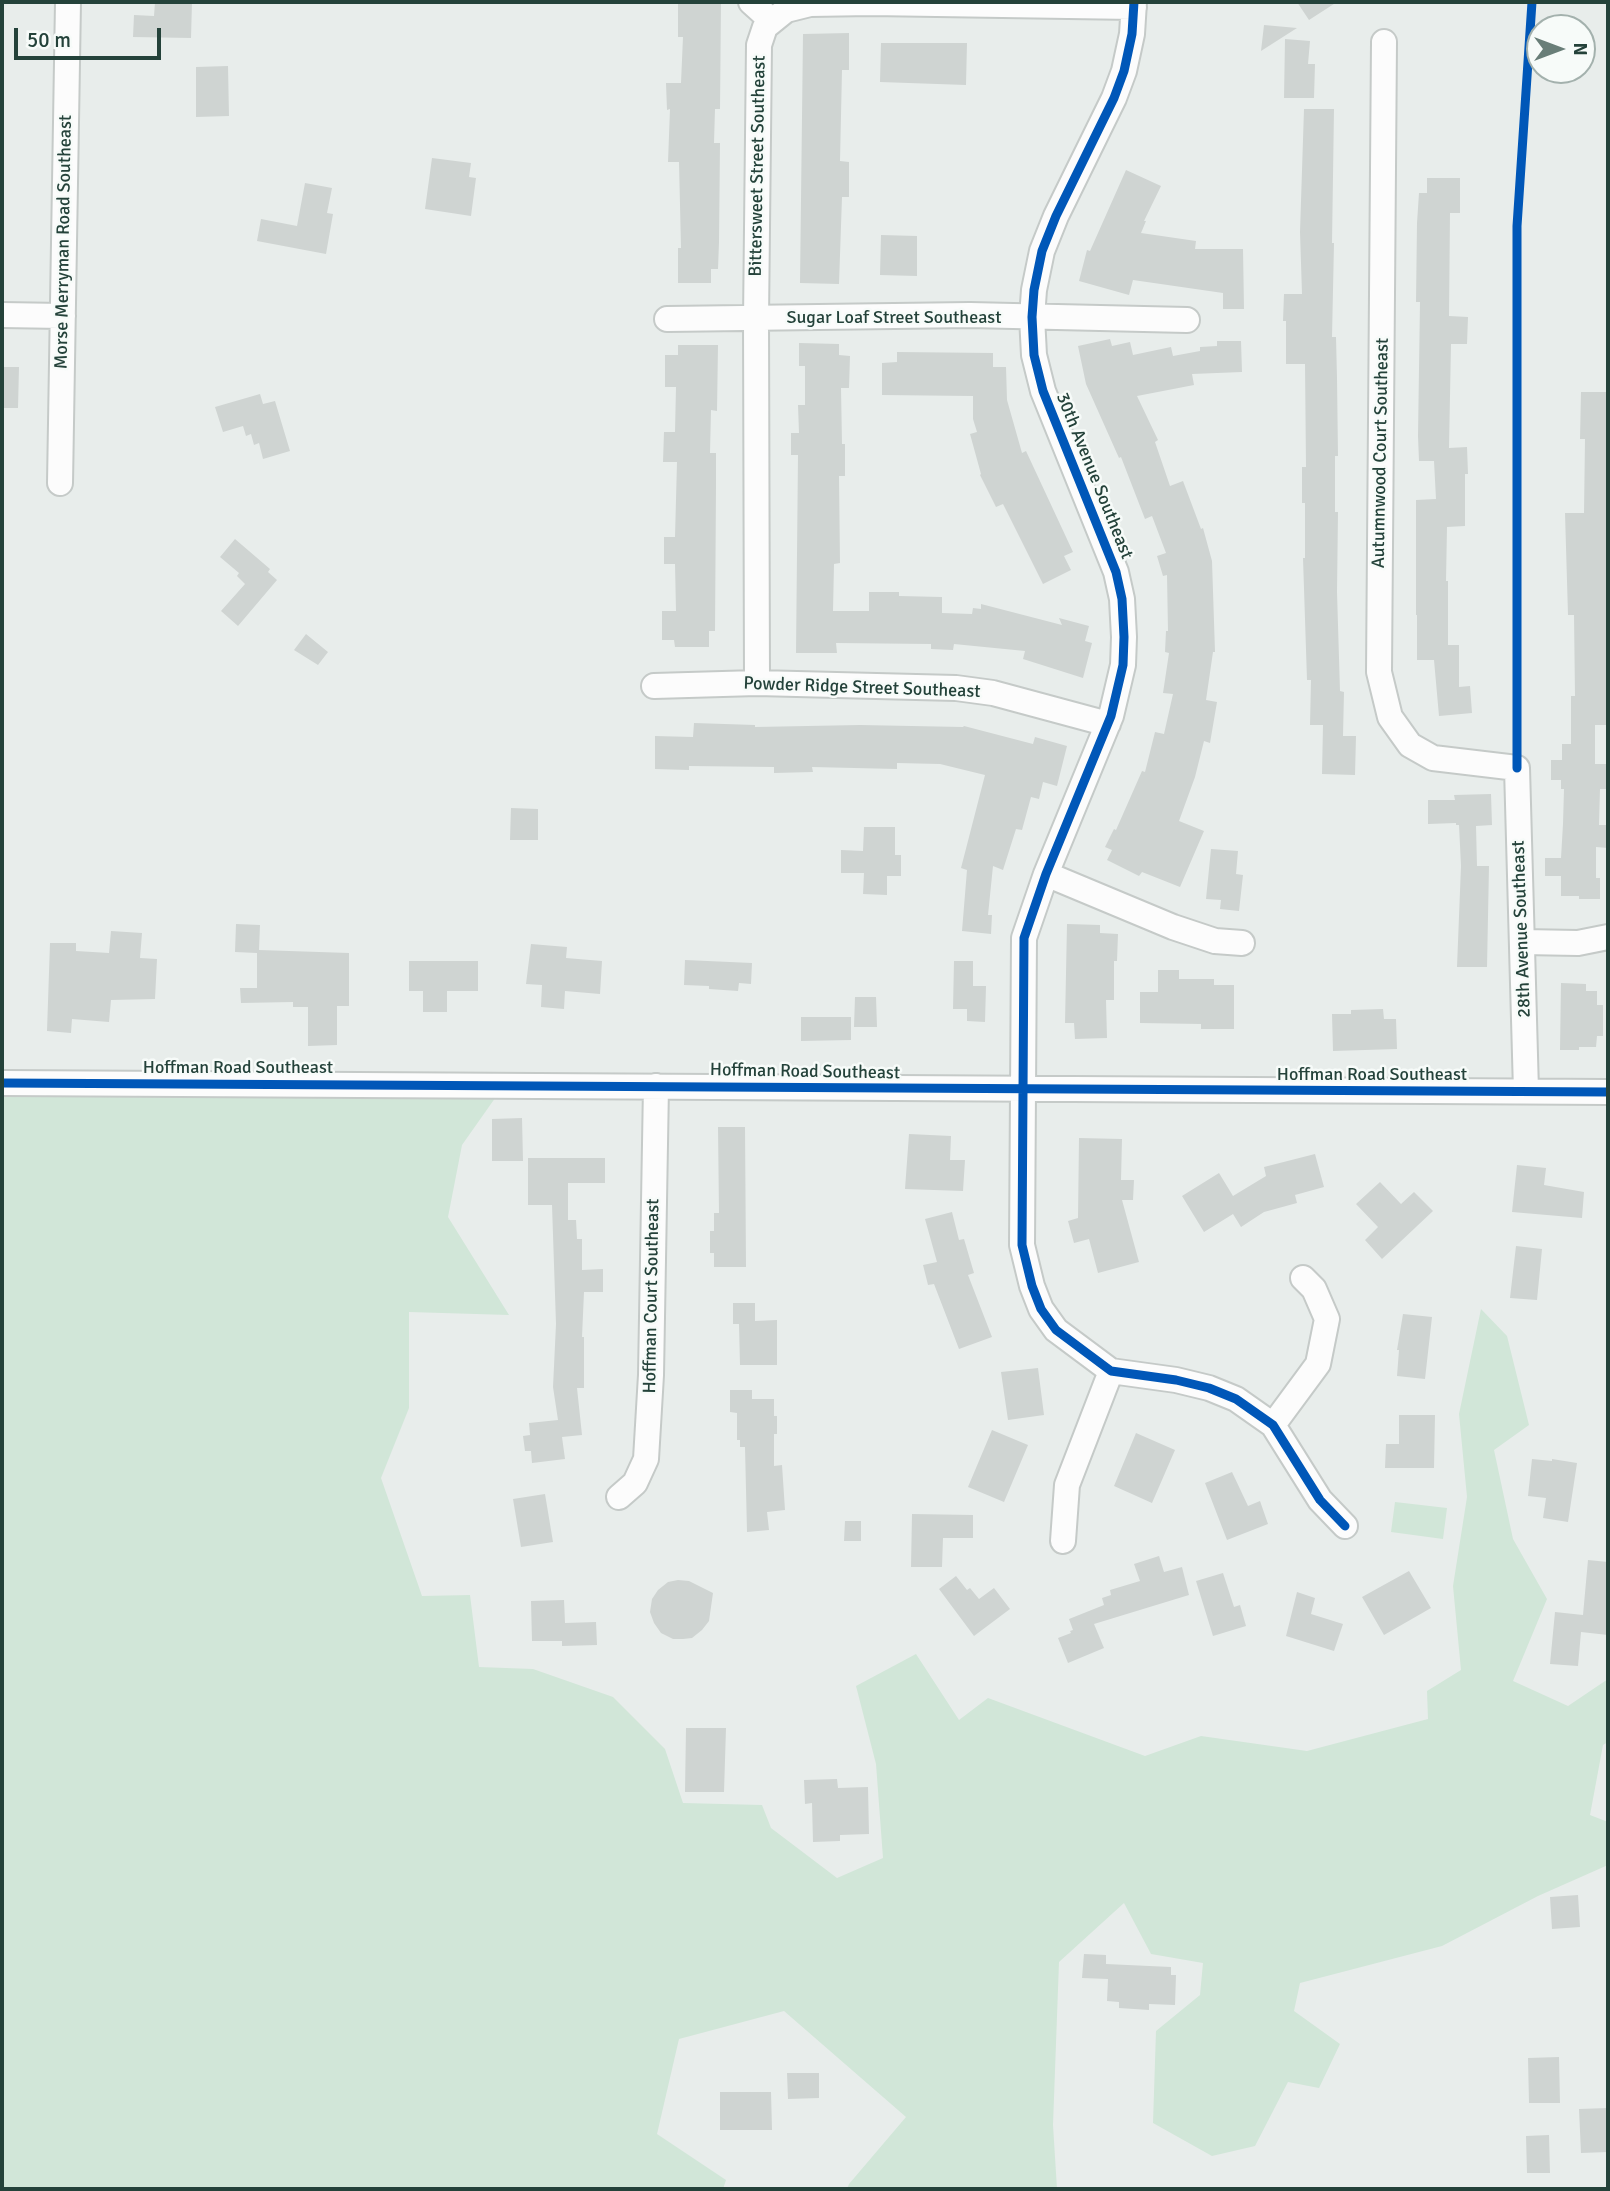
<!DOCTYPE html>
<html>
<head>
<meta charset="utf-8">
<style>
  body { margin:0 }
  #map { position:relative; width:1610px; height:2191px; overflow:hidden; background:#e8edeb; font-family:Signika,sans-serif }
  canvas { display:block }
  .frame { position:absolute; inset:0; border:4px solid #24423a; pointer-events:none }
  .north { position:absolute; left:1526px; top:14px; width:70px; height:70px; box-sizing:border-box; background:#f7fbf9; border:2px solid #a3b1ad; border-radius:50%; rotate:90deg; font-size:19px; font-weight:700; line-height:28px; text-align:center; color:#24423a }
  .north::after { content:''; display:block; margin:auto; width:24px; height:32px; background:#697e78; clip-path:polygon(50% 0,100% 100%,50% 72%,0 100%) }
  .scale { position:absolute; left:14px; top:28px; width:147px; height:32px; box-sizing:border-box; border:4px solid #24423a; border-top:0; padding-left:9px; font-size:21px; line-height:24px; white-space:nowrap; color:#24423a; -webkit-text-stroke:5px #f7fbf9; paint-order:stroke }
</style>
</head>
<body>
<div id="map">
<canvas width="1610" height="2191"></canvas>
<div class="frame"></div>
<div class="north">N</div>
<div class="scale">50 m</div>
</div>
<script>
const context = document.querySelector('canvas').getContext('2d');
context.lineJoin = 'round';
function paint(path, color) { context.fillStyle = color; context.fill(path, 'evenodd'); }
const toPath = rows => new Path2D(rows.map(r => 'M' + r).join(''));
function stroke(path, color, width, dash) { context.strokeStyle = color; context.lineWidth = width; context.lineCap = dash ? 'butt' : 'round'; context.setLineDash(dash || []); context.stroke(path); }
function label(font, color, halo, rows, align = 'center') {
  context.font = font + ' Signika,sans-serif'; context.lineWidth = 5; context.setLineDash([]); context.textBaseline = 'middle'; context.strokeStyle = halo; context.fillStyle = color; for (const [text, x, y, turn = 0] of rows) {
    context.save(); context.translate(x, y); context.rotate((+turn || 0) * Math.PI / 180); context.textAlign = isNaN(turn) ? turn : align; if (halo) context.strokeText(text, 0, 0); context.fillText(text, 0, 0); context.restore();
  }
}
const green = toPath([
  [2,1083,505,1084,462,1145,448,1217,509,1315,409,1312,409,1408,381,1478,422,1596,470,1595,479,1667,533,1669,613,1697,665,1749,683,1803,762,1805,771,1828,837,1878,883,1858,876,1764,856,1686,916,1654,959,1720,988,1698,1145,1756,1201,1736,1307,1751,1428,1719,1427,1691,1461,1670,1453,1586,1467,1497,1459,1414,1481,1309,1507,1336,1529,1425,1494,1450,1513,1539,1547,1599,1513,1681,1568,1706,1608,1679,1608,1742,1603,1745,1590,1815,1608,1822,1608,1865,1538,1896,1442,1946,1300,1983,1294,2011,1340,2044,1319,2088,1288,2082,1255,2146,1212,2156,1153,2123,1156,2031,1200,1995,1203,1963,1151,1954,1124,1903,1059,1962,1053,2125,1057,2189,847,2189,849,2184,906,2117,784,2011,679,2039,657,2134,726,2180,723,2189,2,2189],
  [1395,1502,1447,1508,1443,1539,1391,1532]
]);
const building = toPath([
  [155,2,192,2,191,38,133,37,134,15,154,16],
  [678,2,721,2,720,109,715,109,714,143,720,143,719,242,718,269,711,269,711,283,678,283,678,248,681,248,679,162,668,162,670,109,667,110,666,83,681,83,683,37,678,37],
  [1297,2,1337,2,1309,20],
  [1264,25,1297,28,1261,51],
  [849,33,849,70,842,70,840,161,849,162,849,197,842,197,839,284,800,283,803,34],
  [1285,39,1310,41,1308,64,1315,64,1314,98,1284,98],
  [881,43,967,43,966,85,880,82],
  [228,66,229,116,196,117,196,67],
  [1304,109,1334,109,1332,243,1334,243,1332,337,1336,337,1337,378,1338,456,1335,456,1335,512,1338,512,1337,592,1340,691,1344,692,1343,736,1356,736,1355,775,1322,774,1323,725,1310,725,1311,680,1307,680,1303,558,1305,558,1305,503,1302,503,1302,467,1306,467,1305,364,1286,364,1286,321,1283,321,1284,294,1302,294,1300,232],
  [432,158,471,163,469,177,476,178,471,216,425,209],
  [1126,170,1161,186,1144,221,1146,221,1141,233,1196,241,1195,249,1243,249,1244,309,1223,309,1223,293,1133,280,1129,295,1079,281,1087,250,1090,251],
  [1427,178,1460,178,1460,213,1450,213,1449,316,1468,317,1467,344,1451,344,1449,448,1467,447,1468,474,1465,474,1465,526,1447,527,1446,581,1448,581,1448,645,1459,645,1459,687,1470,686,1472,713,1439,716,1434,660,1417,660,1417,615,1416,615,1416,500,1436,499,1434,461,1419,461,1418,436,1420,302,1416,302,1417,223,1419,193,1427,193],
  [305,183,332,188,327,213,333,214,326,254,257,241,261,219,297,226],
  [881,235,917,236,917,276,880,275],
  [1110,339,1112,346,1130,342,1133,355,1171,347,1173,356,1200,351,1200,347,1217,346,1217,341,1241,341,1242,372,1192,374,1194,385,1137,396,1158,440,1155,442,1170,486,1183,481,1201,529,1203,528,1212,561,1215,652,1213,652,1206,700,1217,702,1210,743,1204,741,1195,777,1179,821,1204,831,1180,887,1142,872,1139,876,1107,860,1112,850,1105,847,1114,829,1116,830,1142,771,1145,772,1155,732,1164,734,1173,694,1163,693,1169,653,1165,652,1166,631,1168,631,1167,575,1163,576,1157,556,1166,553,1152,516,1145,519,1121,457,1119,458,1086,384,1078,346],
  [799,343,839,344,839,355,850,356,849,388,841,388,842,444,845,444,845,476,839,476,840,563,834,564,833,611,869,611,869,592,899,592,899,596,942,597,942,613,972,614,973,608,981,609,981,604,1062,625,1059,618,1089,626,1085,641,1092,643,1083,678,1023,659,1025,651,954,644,953,650,931,649,931,644,836,643,837,653,796,653,798,455,791,455,791,433,799,433,798,405,805,405,805,366,799,366],
  [678,345,718,345,717,411,711,410,710,453,716,453,716,486,715,631,709,631,709,647,675,647,674,640,662,640,662,611,676,611,675,564,664,564,664,537,675,537,677,462,663,462,664,432,675,432,676,387,665,387,665,355,678,355],
  [897,352,993,353,993,367,1006,367,1007,400,1022,453,1026,451,1073,552,1064,556,1071,570,1043,584,1003,504,996,507,980,475,981,474,970,434,977,432,973,419,973,396,882,395,882,363,897,362],
  [2,367,19,367,18,408,2,408],
  [1581,392,1608,392,1608,725,1595,725,1595,764,1608,764,1608,789,1600,789,1599,825,1608,825,1608,848,1596,847,1596,878,1600,878,1600,899,1579,899,1579,896,1561,896,1561,876,1545,876,1545,858,1561,858,1563,824,1564,789,1561,789,1561,780,1551,780,1551,760,1562,760,1562,744,1571,744,1571,696,1575,696,1574,615,1568,615,1565,513,1584,513,1585,439,1580,439],
  [260,394,263,404,275,401,290,451,263,459,259,443,254,445,251,434,246,436,243,426,223,432,215,407],
  [235,539,270,569,268,572,277,580,238,626,221,611,245,584,237,576,239,573,220,557],
  [306,634,328,652,318,665,294,650],
  [694,723,755,725,755,727,860,725,963,727,964,726,1033,744,1035,737,1067,746,1057,786,1043,782,1039,799,1031,797,1022,830,1016,829,1003,870,993,866,988,915,992,915,991,934,962,931,967,870,961,868,985,775,940,764,897,763,897,769,812,767,813,772,774,773,774,767,689,766,689,770,655,769,655,736,693,737],
  [1491,794,1492,825,1476,826,1477,866,1489,866,1487,967,1457,967,1461,866,1459,825,1456,825,1456,823,1428,824,1428,800,1455,800,1454,795],
  [511,808,538,809,538,840,510,840],
  [864,827,895,827,895,855,901,855,901,876,887,876,887,895,863,894,864,873,841,873,841,850,863,851],
  [1211,849,1238,851,1236,874,1243,875,1239,911,1220,909,1221,900,1206,899],
  [236,924,260,925,259,950,349,953,349,1006,337,1006,337,1045,308,1046,308,1007,293,1007,293,1002,241,1003,240,988,257,988,257,953,235,952],
  [1067,924,1100,925,1100,933,1118,934,1117,961,1114,961,1114,1000,1106,1000,1107,1038,1075,1039,1074,1023,1065,1023],
  [111,931,142,933,140,958,157,959,155,999,111,1000,109,1022,72,1019,71,1033,47,1031,50,943,76,943,76,951,109,953],
  [531,944,567,947,566,958,602,961,600,994,565,991,564,1009,541,1007,542,985,526,984],
  [685,960,752,963,751,984,739,983,738,991,709,989,709,986,684,985],
  [409,961,478,961,478,991,447,991,447,1012,423,1012,423,991,409,991],
  [954,961,973,961,973,986,986,986,985,1022,967,1021,967,1009,953,1009],
  [1158,970,1179,970,1179,979,1214,979,1214,985,1234,985,1234,1029,1201,1029,1201,1024,1140,1023,1140,992,1158,992],
  [1561,983,1586,984,1586,991,1597,991,1597,1005,1603,1005,1603,1036,1597,1036,1596,1047,1579,1047,1579,1050,1560,1050],
  [855,997,876,997,877,1027,854,1027],
  [1383,1009,1384,1019,1396,1019,1397,1049,1333,1051,1332,1014,1351,1014,1351,1010],
  [801,1017,851,1017,851,1040,801,1041],
  [522,1118,523,1161,492,1161,492,1119],
  [718,1127,745,1127,746,1267,714,1267,714,1253,710,1253,710,1231,714,1231,714,1213,719,1213],
  [909,1134,951,1136,950,1160,965,1160,963,1191,905,1189],
  [1079,1138,1122,1139,1121,1180,1134,1180,1133,1200,1122,1200,1139,1262,1098,1273,1089,1239,1074,1243,1068,1221,1078,1218],
  [1315,1154,1324,1187,1295,1195,1297,1203,1264,1212,1241,1227,1233,1214,1204,1232,1182,1196,1219,1173,1233,1196,1266,1176,1264,1167],
  [528,1158,605,1158,605,1183,568,1183,568,1220,576,1220,577,1239,582,1239,582,1270,603,1269,603,1292,584,1292,582,1337,584,1337,584,1388,577,1388,582,1435,562,1437,565,1459,532,1463,531,1451,525,1451,523,1436,530,1435,529,1423,558,1420,553,1387,556,1324,552,1205,528,1205],
  [1517,1165,1546,1168,1544,1185,1584,1192,1582,1218,1512,1212],
  [1380,1182,1401,1204,1414,1192,1433,1211,1382,1259,1365,1240,1378,1227,1356,1204],
  [952,1212,959,1240,964,1239,974,1273,968,1275,992,1337,959,1349,934,1284,928,1285,923,1265,937,1262,925,1219],
  [1516,1246,1542,1249,1537,1300,1510,1298],
  [733,1303,755,1303,755,1321,777,1320,777,1365,740,1365,739,1324,733,1324],
  [1403,1314,1432,1317,1425,1379,1397,1376,1399,1350,1397,1350],
  [1038,1368,1044,1415,1008,1420,1001,1372],
  [730,1390,752,1390,752,1399,774,1399,774,1416,777,1416,777,1434,774,1434,774,1466,782,1465,785,1510,767,1512,769,1530,747,1532,745,1447,740,1447,740,1440,737,1440,737,1413,730,1412],
  [1399,1415,1435,1415,1434,1468,1385,1468,1386,1444,1399,1444],
  [992,1430,1028,1445,1004,1502,968,1487],
  [1136,1433,1175,1450,1152,1503,1114,1486],
  [1532,1459,1552,1461,1552,1459,1577,1463,1568,1522,1543,1518,1546,1498,1528,1496],
  [1232,1472,1248,1506,1260,1501,1268,1524,1227,1540,1205,1483],
  [545,1494,553,1542,521,1547,513,1499],
  [912,1514,973,1515,973,1538,943,1538,942,1567,911,1567],
  [845,1521,861,1521,861,1541,844,1541],
  [1159,1556,1164,1572,1182,1567,1189,1595,1094,1624,1104,1648,1068,1663,1058,1638,1071,1633,1070,1631,1073,1630,1069,1619,1104,1605,1102,1598,1111,1595,1110,1590,1140,1581,1134,1564],
  [1588,1560,1608,1562,1608,1635,1581,1632,1578,1666,1550,1664,1555,1612,1583,1615],
  [1409,1571,1431,1608,1384,1635,1362,1597],
  [1223,1573,1234,1607,1240,1605,1246,1626,1213,1636,1196,1581],
  [956,1576,967,1590,970,1588,979,1599,994,1588,1010,1609,974,1636,939,1589],
  [678,1580,689,1581,713,1593,709,1621,702,1630,692,1638,683,1639,673,1639,661,1633,654,1623,650,1612,652,1599,658,1590,668,1582],
  [1297,1592,1315,1598,1311,1614,1343,1624,1334,1651,1286,1636],
  [564,1600,565,1623,596,1622,597,1645,562,1646,562,1641,532,1641,531,1601],
  [686,1728,726,1728,724,1792,685,1792],
  [837,1779,838,1788,868,1787,869,1834,840,1835,840,1841,813,1842,812,1803,805,1804,804,1780],
  [1578,1895,1580,1927,1552,1929,1550,1897],
  [1084,1954,1106,1955,1106,1964,1171,1967,1171,1975,1176,1975,1175,2005,1149,2004,1149,2010,1119,2008,1119,2002,1107,2001,1108,1979,1082,1978],
  [1559,2057,1560,2103,1529,2103,1528,2058],
  [787,2073,819,2073,819,2098,788,2099],
  [720,2092,771,2092,772,2130,720,2130],
  [1608,2108,1608,2152,1581,2153,1579,2109],
  [1549,2135,1550,2173,1527,2173,1526,2136]
]);
const minor = toPath([
  [751,2,771,20],
  [1134,2,1132,34,1124,71,1114,98,1056,216,1042,251,1034,290,1032,317,1034,355,1043,391,1116,572,1122,599,1124,637,1123,665,1111,716,1046,874,1024,938,1022,1245,1032,1286,1041,1309,1056,1330,1111,1371,1176,1380,1209,1388,1236,1399,1273,1425,1320,1500,1345,1526],
  [1384,42,1379,672,1390,717,1410,745,1433,758,1517,768,1526,1091],
  [2,315,63,316],
  [667,319,970,315,1187,320],
  [60,483,68,2],
  [757,683,756,319,759,45,765,27,786,10,810,4,871,3,1134,7],
  [654,686,757,683,956,688,993,693,1108,724],
  [1046,874,1173,927,1215,941,1242,943],
  [1523,942,1578,943,1608,937],
  [2,1083,1608,1092],
  [1273,1425,1318,1364,1327,1319,1314,1289,1303,1278],
  [619,1497,635,1483,646,1459,651,1375,656,1086],
  [1063,1541,1067,1485,1111,1371]
]);
const cycleway = toPath([
  [1134,2,1132,34,1124,71,1114,98,1056,216,1042,251,1034,290,1032,317,1034,355,1043,391,1116,572,1122,599,1124,637,1123,665,1111,716,1046,874,1024,938,1022,1245,1032,1286,1041,1309,1056,1330,1111,1371,1176,1380,1209,1388,1236,1399,1273,1425,1320,1500,1345,1526],
  [1517,768,1517,226,1532,2],
  [2,1083,1608,1092]
]);
const streetNames = [
  ["Bittersweet Street Southeast",758,166,-89],
  ["Morse Merryman Road Southeast",64,242,-89],
  ["Sugar Loaf Street Southeast",894,318],
  ["Autumnwood Court Southeast",1381,453,-89],
  ["30th Avenue Southeast",1094,476,68],
  ["Powder Ridge Street Southeast",862,688,2],
  ["28th Avenue Southeast",1522,929,-92],
  ["Hoffman Road Southeast",238,1068],
  ["Hoffman Road Southeast",805,1072,1],
  ["Hoffman Road Southeast",1372,1075],
  ["Hoffman Court Southeast",652,1296,-89]
];
paint(green, '#d1e6d8');
paint(building, '#cfd4d2');
stroke(minor, '#c5cac8', 28);
stroke(minor, '#fcfcfc', 24);
stroke(cycleway, '#0057b8', 9);
label('18px', '#24423a', '#f7fbf9', streetNames);
</script>
</body>
</html>
